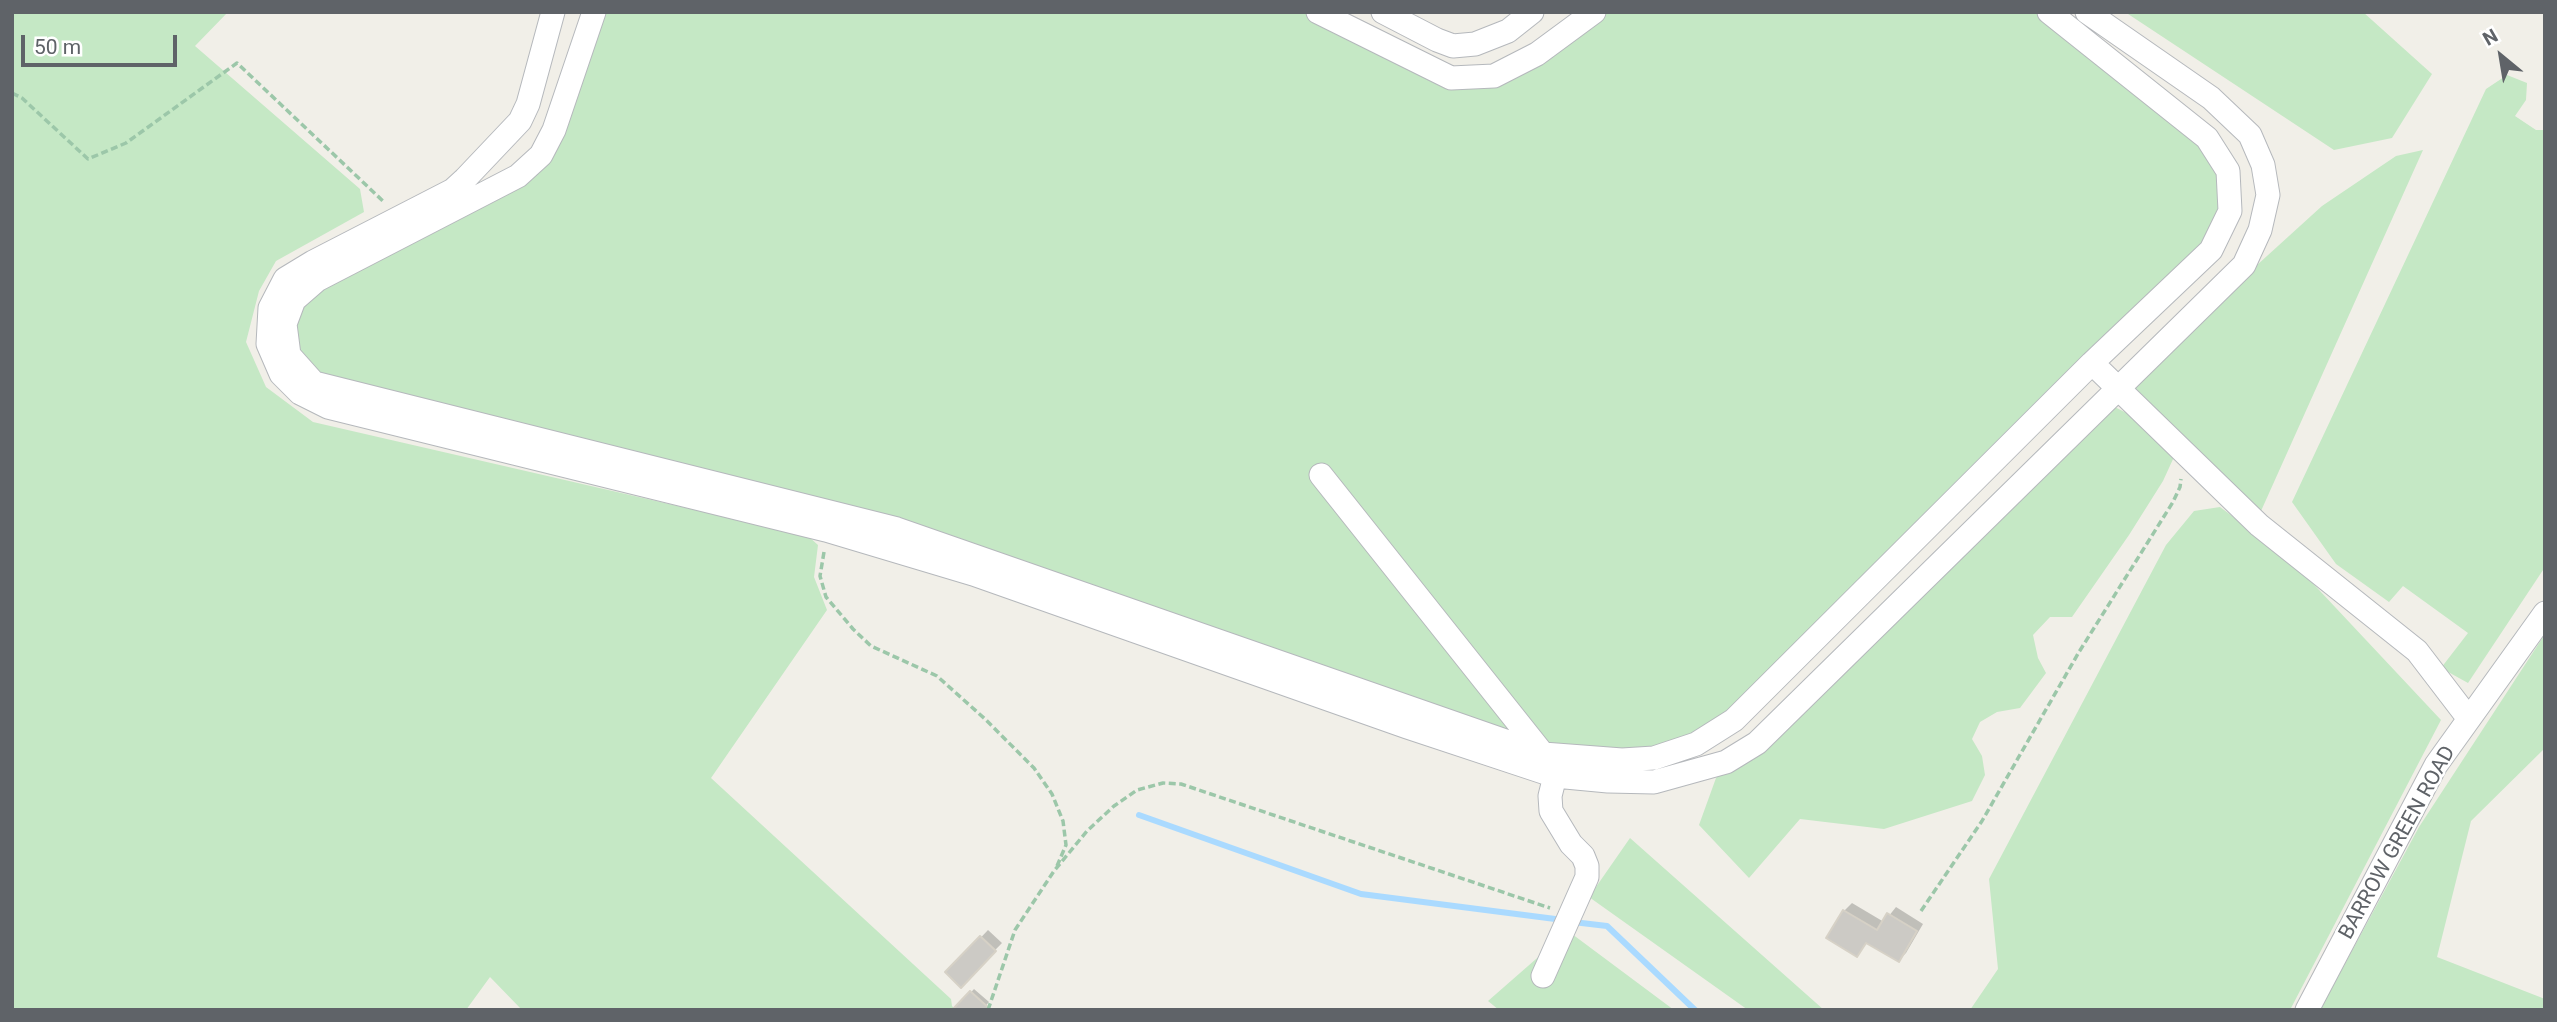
<!DOCTYPE html>
<html>
<head>
<meta charset="utf-8">
<style>
  body { margin:0 }
  #map { position:relative; width:2557px; height:1022px; overflow:hidden; background:#f1efe8; font-family:Roboto,sans-serif }
  canvas { display:block }
  .frame { position:absolute; inset:0; border:14px solid #5f6368; pointer-events:none }
  .north { position:absolute; left:2466px; top:21px; width:70px; height:70px; -webkit-text-stroke:5px #fff; paint-order:stroke; rotate:330deg; font-size:19px; font-weight:700; line-height:28px; text-align:center; color:#5f6368 }
  .north::after { content:''; display:block; margin:auto; width:24px; height:32px; background:#5f6368; clip-path:polygon(50% 0,100% 100%,50% 72%,0 100%) }
  .scale { position:absolute; left:21px; top:35px; width:156px; height:32px; box-sizing:border-box; border:4px solid #5f6368; border-top:0; padding-left:9px; font-size:21px; line-height:24px; white-space:nowrap; color:#5f6368; -webkit-text-stroke:5px #fff; paint-order:stroke }
</style>
</head>
<body>
<div id="map">
<canvas width="2557" height="1022"></canvas>
<div class="frame"></div>
<div class="north">N</div>
<div class="scale">50 m</div>
</div>
<script>
const context = document.querySelector('canvas').getContext('2d');
context.lineJoin = 'round';
function paint(path, color) { context.fillStyle = color; context.fill(path, 'evenodd'); }
const toPath = rows => new Path2D(rows.map(r => 'M' + r).join(''));
function stroke(path, color, width, dash) { context.strokeStyle = color; context.lineWidth = width; context.lineCap = dash ? 'butt' : 'round'; context.setLineDash(dash || []); context.stroke(path); }
function label(font, color, halo, rows, align = 'center') {
  context.font = font + ' Roboto,sans-serif'; context.lineWidth = 5; context.setLineDash([]); context.textBaseline = 'middle'; context.strokeStyle = halo; context.fillStyle = color; for (const [text, x, y, turn = 0] of rows) {
    context.save(); context.translate(x, y); context.rotate((+turn || 0) * Math.PI / 180); context.textAlign = isNaN(turn) ? turn : align; if (halo) context.strokeText(text, 0, 0); context.fillText(text, 0, 0); context.restore();
  }
}
const green = toPath([
  [12,12,228,12,195,46,360,189,364,212,276,261,259,291,246,342,266,387,313,422,808,536,818,545,814,577,827,610,711,778,951,999,952,1006,956,1010,522,1010,490,977,466,1010,12,1010],
  [600,12,1307,12,1410,70,1451,86,1545,58,1607,12,2037,12,2201,142,2221,176,2222,213,2205,247,1729,716,1692,740,1648,751,1569,752,317,377,300,359,294,316,313,290,520,183],
  [2125,12,2363,12,2432,74,2392,138,2334,150],
  [2507,75,2527,83,2526,100,2515,116,2536,130,2545,130,2545,567,2468,683,2441,668,2468,633,2403,586,2389,602,2336,564,2292,502,2486,89],
  [2423,150,2261,511,2125,385,2322,206,2396,156],
  [2109,404,2142,421,2174,457,2163,481,2129,535,2072,617,2050,617,2033,635,2038,658,2046,673,2020,708,1997,712,1980,722,1972,739,1982,756,1985,775,1972,801,1884,829,1800,819,1749,878,1699,825,1716,778,1990,507],
  [2220,507,2290,559,2441,720,2290,1010,1970,1010,1998,969,1989,879,2166,545,2194,511],
  [2545,634,2545,748,2471,821,2437,957,2545,999,2545,1010,2320,1010,2419,827],
  [1630,838,1824,1010,1748,1010,1589,897],
  [1568,931,1674,1010,1499,1010,1488,1001]
]);
const shadow = toPath([
  [1852,903,1884,922,1896,907,1923,924,1906,953,1899,960,1868,942,1857,955,1828,938,1844,911],
  [988,930,1002,943,961,985,948,972],
  [974,989,989,1002,982,1010,961,1003]
]);
const stream = toPath([
  [1139,815,1361,894,1563,920],
  [1573,922,1607,926,1695,1010]
]);
const building = toPath([
  [1843,910,1877,930,1887,913,1917,931,1899,962,1866,943,1857,957,1826,938,1843,910],
  [980,936,996,951,961,988,945,972,980,936],
  [970,991,991,1010,952,1010,970,991]
]);
const path = toPath([
  [12,93,22,98,88,159,126,143,237,63,384,202],
  [824,552,820,576,826,597,853,629,871,646,937,676,985,719,1034,768,1052,794,1063,821,1066,845,1057,866],
  [1921,911,1982,821,2079,652,2173,502,2180,487,2181,479],
  [988,1010,1015,930,1054,871,1087,831,1114,806,1137,790,1163,783,1181,784,1550,908]
]);
const minor = toPath([
  [553,12,528,104,520,121,465,179,453,190,313,262,285,279,270,308,268,344,281,374,300,393,328,407,826,530,973,574,1407,727,1555,776,1608,781,1654,782,1726,762,1757,743,2244,265,2260,230,2268,195,2263,165,2250,135,2211,98,2087,12],
  [594,12,554,130,541,155,518,176,317,280,294,300,285,324,289,355,314,383,897,529,1543,754,1622,760,1654,758,1696,744,1734,720,2092,363,2211,250,2230,211,2228,171,2207,138,2049,12],
  [1318,12,1451,78,1494,76,1537,54,1594,12],
  [1383,12,1437,40,1453,46,1475,44,1508,31,1532,12],
  [2092,363,2259,525,2417,651,2469,719],
  [1321,475,1543,754,1555,776,1550,796,1551,811,1571,844,1583,856,1587,866,1587,877,1543,976],
  [2307,1010,2436,765,2545,613]
]);
const streetNames = [
  ["BARROW GREEN ROAD",2398,843,-61]
];
paint(green, '#c5e8c5');
paint(shadow, '#0003');
stroke(stream, '#aadaff', 6);
paint(building, '#cccac5');
stroke(building, '#d6d1c6', 2);
stroke(minor, '#b5b8bc', 25);
stroke(path, '#9cc7a9', 3.5, [7, 3.5]);
stroke(minor, '#fff', 23);
label('21px', '#5f6368', '#fff', streetNames);
</script>
</body>
</html>
